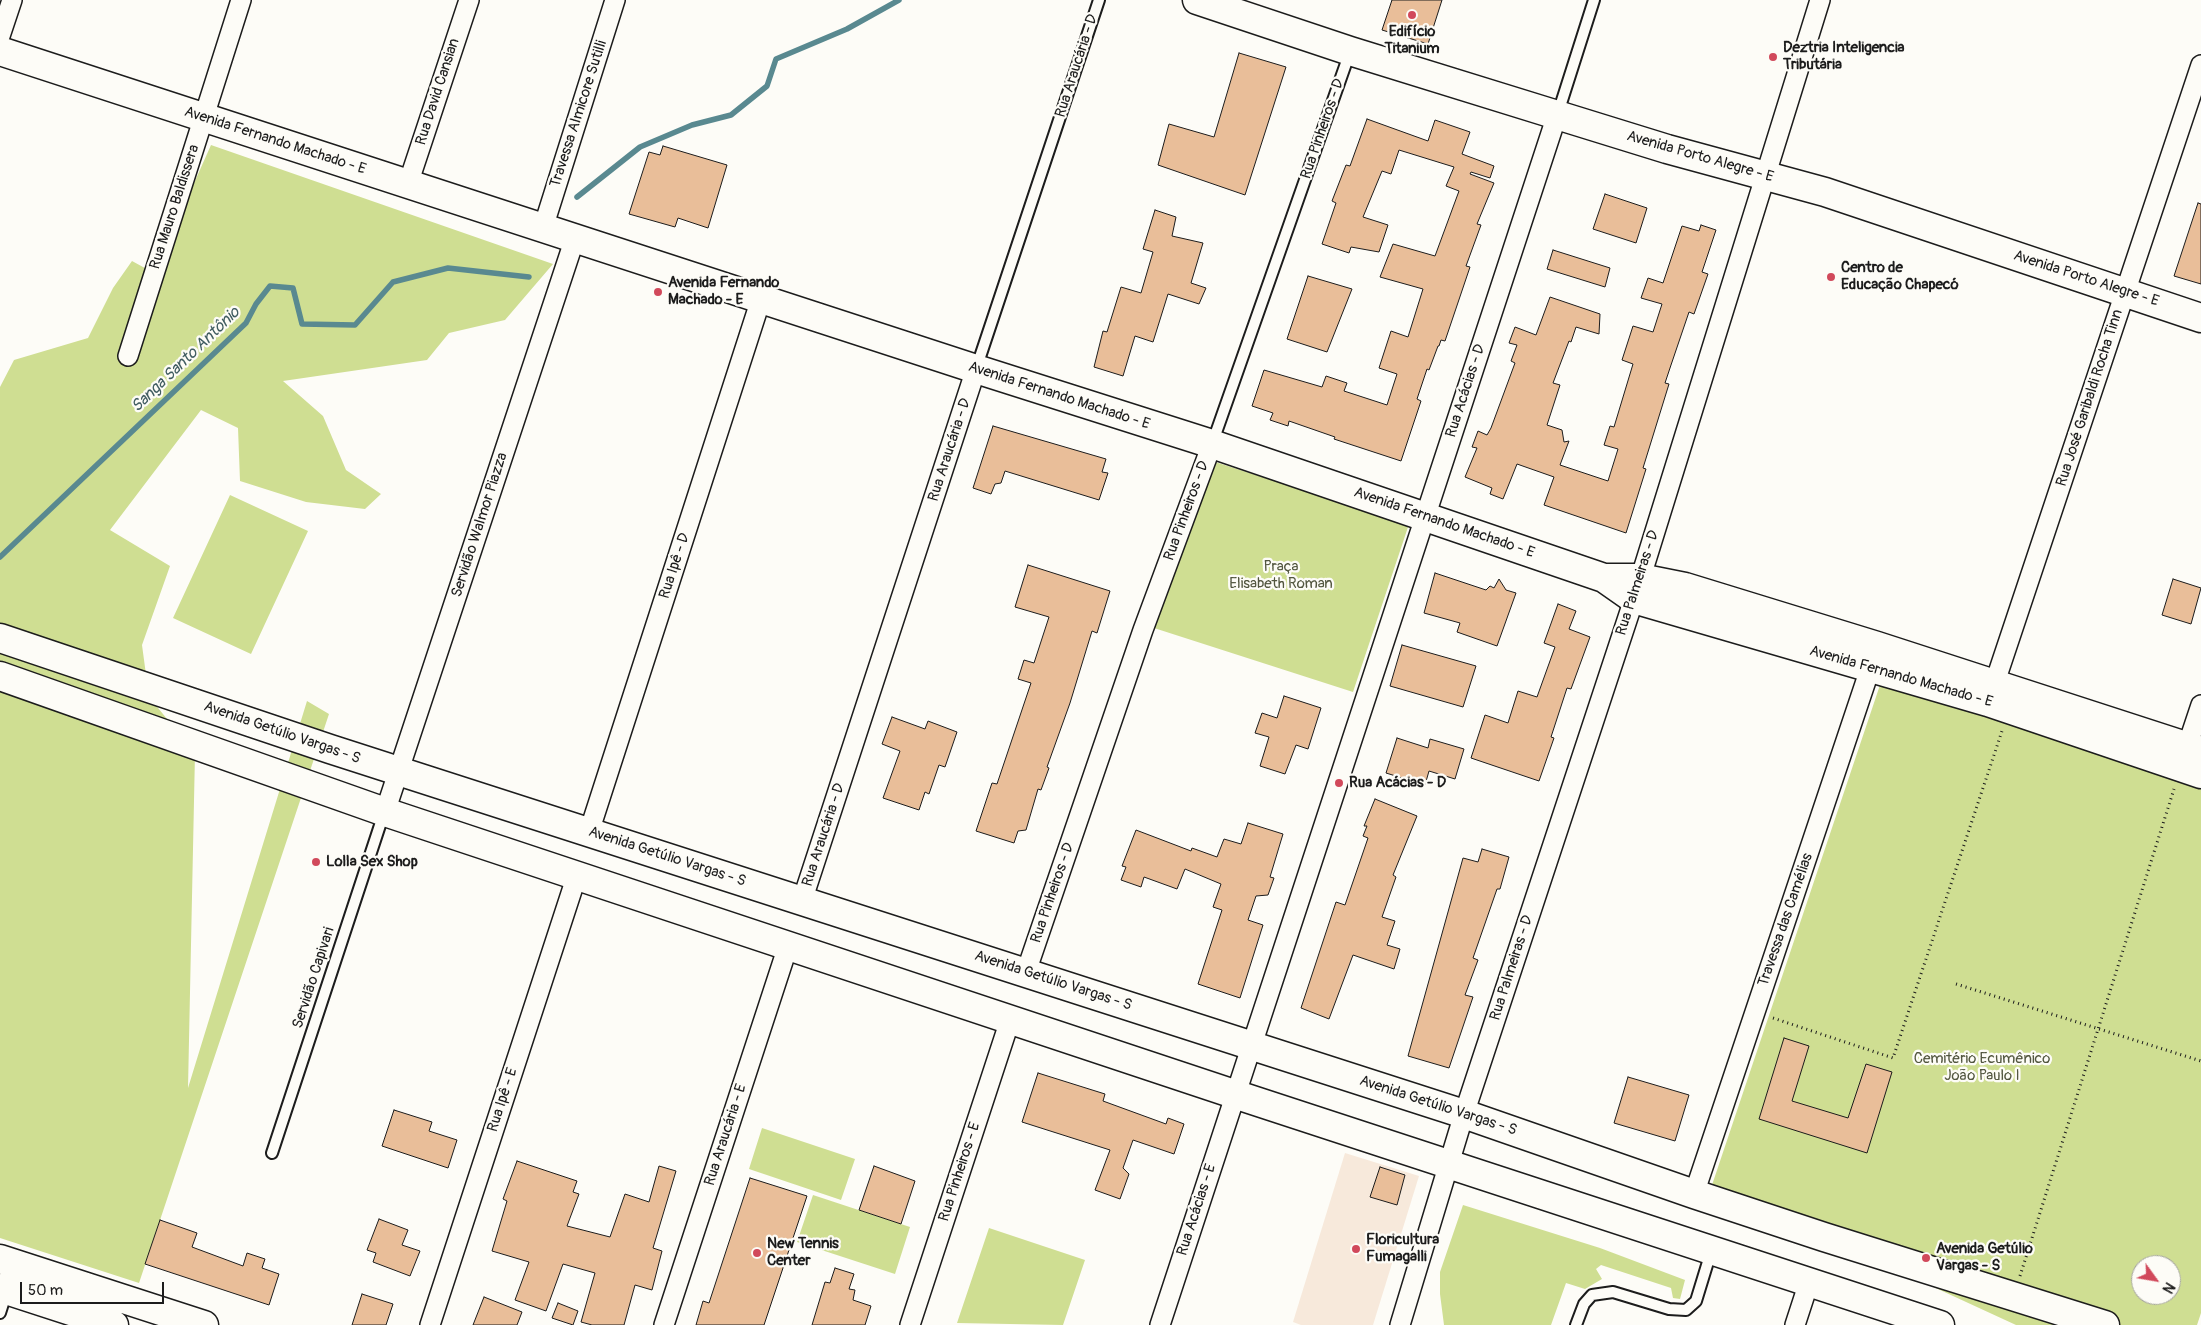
<!DOCTYPE html>
<html>
<head>
<meta charset="utf-8">
<style>
  body { margin:0 }
  #map { position:relative; width:2201px; height:1325px; overflow:hidden; background:#fdfcf7; font-family:Pangolin,sans-serif }
  canvas { display:block }
  .north { position:absolute; left:2131px; top:1255px; width:50px; height:50px; box-sizing:border-box; background:#fdfcf7; border:1px solid #a3a29f; border-radius:50%; rotate:122deg; font-size:14px; font-weight:700; line-height:20px; text-align:center; color:#1c1c1c }
  .north::after { content:''; display:block; margin:auto; width:18px; height:22px; background:#d1495b; clip-path:polygon(50% 0,100% 100%,50% 72%,0 100%) }
  .scale { position:absolute; left:20px; top:1282px; width:144px; height:22px; box-sizing:border-box; border:2px solid #1c1c1c; border-top:0; padding-left:6px; font-size:15px; line-height:18px; white-space:nowrap; color:#1c1c1c; -webkit-text-stroke:4px #fdfcf7; paint-order:stroke }
</style>
</head>
<body>
<div id="map">
<canvas width="2201" height="1325"></canvas>
<div class="north">N</div>
<div class="scale">50 m</div>
</div>
<script>
const context = document.querySelector('canvas').getContext('2d');
context.lineJoin = 'round';
function paint(path, color) { context.fillStyle = color; context.fill(path, 'evenodd'); }
const toPath = rows => new Path2D(rows.map(r => 'M' + r).join(''));
function stroke(path, color, width, dash) { context.strokeStyle = color; context.lineWidth = width; context.lineCap = dash ? 'butt' : 'round'; context.setLineDash(dash || []); context.stroke(path); }
function label(font, color, halo, rows, align = 'center') {
  context.font = font + ' Pangolin,sans-serif'; context.lineWidth = 4.5; context.setLineDash([]); context.textBaseline = 'middle'; context.strokeStyle = halo; context.fillStyle = color; for (const [text, x, y, turn = 0] of rows) {
    context.save(); context.translate(x, y); context.rotate((+turn || 0) * Math.PI / 180); context.textAlign = isNaN(turn) ? turn : align; if (halo) context.strokeText(text, 0, 0); context.fillText(text, 0, 0); context.restore();
  }
}
const built = toPath([
  [1345,1153,1419,1176,1373,1325,1301,1325,1293,1322]
]);
const green = toPath([
  [211,145,553,264,505,320,449,333,427,360,283,381,323,416,346,470,381,494,365,509,306,502,240,481,238,428,201,410,110,530,170,566,142,645,149,697,195,753,188,1088,307,701,329,714,139,1283,0,1238,0,387,14,360,88,338,113,288,132,261,154,273],
  [1209,460,1409,524,1353,692,1154,628],
  [230,495,308,531,251,654,173,618],
  [1881,682,2201,789,2201,1313,2197,1325,2016,1325,1712,1185],
  [2141,1265,2171,1265,2171,1295,2141,1295],
  [762,1128,855,1159,841,1200,749,1169],
  [813,1195,910,1227,895,1274,797,1242],
  [1463,1205,1600,1248,1685,1280,1680,1299,1673,1298,1671,1288,1601,1265,1596,1269,1602,1279,1585,1289,1566,1283,1551,1325,1444,1325,1440,1294,1440,1272],
  [989,1228,1085,1260,1063,1325,957,1323]
]);
const stream = toPath([
  [577,197,640,147,692,125,731,115,767,86,776,59,847,29,899,0],
  [0,557,246,323,256,304,270,286,293,288,302,324,355,325,393,282,448,268,529,277]
]);
const building = toPath([
  [1392,0,1442,0,1428,44,1382,30,1392,0],
  [1239,53,1286,67,1245,195,1158,165,1169,124,1214,137,1239,53],
  [1367,119,1428,141,1435,120,1470,132,1462,154,1494,166,1490,178,1471,172,1470,174,1494,183,1477,224,1481,225,1466,266,1470,267,1445,341,1441,340,1439,346,1438,346,1429,370,1427,369,1417,399,1421,401,1401,461,1334,439,1335,437,1289,421,1288,426,1270,420,1273,413,1252,406,1264,370,1322,387,1326,376,1347,383,1344,391,1387,405,1397,374,1379,368,1391,331,1408,337,1423,289,1380,277,1393,244,1435,256,1459,191,1446,186,1454,167,1399,150,1391,174,1382,171,1363,217,1388,225,1379,252,1351,247,1349,253,1322,244,1336,203,1332,201,1346,165,1350,166,1367,119],
  [663,146,727,165,708,228,678,218,675,227,629,214,649,152,660,155,663,146],
  [1605,194,1647,208,1636,243,1593,229,1605,194],
  [2198,203,2201,204,2201,284,2174,276,2198,203],
  [1155,210,1176,217,1172,236,1203,243,1191,283,1206,288,1199,304,1168,294,1153,342,1135,336,1123,376,1094,367,1103,331,1107,332,1121,287,1141,293,1153,252,1143,249,1155,210],
  [1701,225,1716,230,1702,272,1708,274,1694,314,1689,312,1671,365,1665,383,1669,384,1643,468,1646,469,1626,533,1544,505,1554,477,1517,464,1503,499,1490,494,1492,488,1465,477,1477,448,1472,447,1478,431,1487,435,1491,428,1515,363,1511,361,1517,345,1509,343,1515,327,1536,335,1550,297,1600,314,1599,334,1576,327,1571,342,1569,341,1553,383,1560,385,1547,425,1562,430,1564,442,1569,441,1560,465,1608,481,1618,449,1604,445,1610,426,1614,427,1633,364,1622,360,1633,326,1653,332,1662,304,1641,298,1648,278,1663,283,1682,226,1699,231,1701,225],
  [1553,250,1610,268,1605,287,1547,269,1553,250],
  [1308,276,1352,289,1327,352,1287,339,1308,276],
  [993,426,1106,459,1102,472,1108,473,1099,500,1005,471,1001,483,995,484,991,494,973,488,993,426],
  [1028,565,1110,591,1097,633,1092,631,1070,703,1047,767,1049,768,1041,790,1038,789,1026,830,1018,831,1014,843,976,831,992,783,997,784,1031,683,1018,679,1024,660,1034,663,1049,617,1015,607,1028,565],
  [1435,573,1486,590,1490,586,1494,588,1499,579,1506,590,1516,593,1497,646,1457,632,1460,623,1424,613,1435,573],
  [2173,579,2201,588,2191,624,2162,615,2173,579],
  [1558,604,1576,611,1569,629,1590,637,1571,689,1567,688,1551,737,1554,738,1539,781,1471,758,1485,715,1508,723,1518,691,1537,697,1555,647,1544,643,1558,604],
  [1402,645,1476,666,1463,707,1390,686,1402,645],
  [1284,696,1321,708,1308,749,1296,745,1285,774,1260,766,1269,737,1255,733,1262,713,1277,718,1284,696],
  [892,717,925,729,928,721,957,732,945,767,939,765,929,794,925,792,919,810,883,798,900,751,882,744,892,717],
  [1397,738,1428,748,1430,739,1464,749,1455,779,1429,771,1425,785,1386,773,1397,738],
  [1375,799,1417,816,1393,875,1396,877,1382,917,1395,921,1387,945,1400,949,1394,969,1353,955,1329,1019,1301,1008,1336,902,1345,905,1368,838,1363,836,1367,826,1364,826,1375,799],
  [1248,823,1283,834,1270,877,1274,878,1268,895,1256,896,1248,920,1263,925,1240,998,1198,984,1222,910,1213,907,1221,884,1185,869,1177,889,1144,877,1141,887,1121,880,1126,867,1122,866,1136,830,1191,851,1192,848,1217,857,1224,839,1241,844,1248,823],
  [1482,849,1509,857,1500,889,1497,889,1473,958,1478,960,1465,995,1473,997,1449,1068,1408,1056,1463,858,1478,862,1482,849],
  [1784,1038,1809,1046,1792,1101,1848,1118,1866,1064,1892,1072,1867,1153,1759,1119,1784,1038],
  [1038,1073,1105,1094,1103,1101,1166,1124,1168,1118,1184,1124,1174,1154,1133,1140,1123,1168,1129,1174,1120,1199,1095,1190,1110,1150,1022,1122,1038,1073],
  [1628,1077,1689,1095,1675,1141,1614,1123,1628,1077],
  [394,1110,432,1122,429,1131,457,1140,448,1168,382,1146,394,1110],
  [517,1161,577,1181,573,1192,579,1194,567,1226,610,1237,625,1194,649,1202,659,1166,676,1171,653,1248,662,1251,652,1290,635,1285,624,1325,592,1325,581,1322,595,1273,563,1264,546,1311,515,1300,529,1262,492,1251,507,1201,503,1199,517,1161],
  [874,1166,915,1181,901,1224,859,1210,874,1166],
  [1380,1167,1405,1175,1397,1205,1370,1197,1380,1167],
  [750,1178,807,1196,764,1325,696,1325,703,1301,709,1303,750,1178],
  [379,1219,408,1230,402,1245,420,1251,410,1276,373,1262,376,1253,367,1250,379,1219],
  [160,1220,197,1233,192,1247,243,1266,247,1253,265,1259,262,1268,279,1274,269,1305,145,1264,160,1220],
  [835,1268,854,1274,849,1289,855,1290,853,1300,871,1306,865,1325,812,1325,825,1282,830,1283,835,1268],
  [362,1294,393,1304,386,1325,352,1325,362,1294],
  [484,1297,522,1312,517,1325,473,1325,484,1297],
  [558,1303,578,1311,573,1325,552,1318,558,1303]
]);
const path = toPath([
  [1956,984,2201,1061],
  [1773,1018,1893,1058,2002,731],
  [2020,1276,2174,789]
]);
const lane = toPath([
  [1558,113,1594,0],
  [976,369,1099,0],
  [1212,444,1350,52],
  [272,1153,384,813],
  [0,1313,7,1291],
  [1576,1325,1584,1304,1592,1295,1613,1292,1669,1309,1686,1310,1696,1301,1711,1252]
]);
const street = toPath([
  [0,36,12,0],
  [408,184,469,0],
  [543,228,615,0],
  [128,356,241,0],
  [1991,694,2201,65],
  [2184,756,2201,705],
  [385,812,575,238],
  [589,832,761,299],
  [802,901,976,369],
  [1026,972,1143,630,1212,444],
  [1694,1194,1874,657],
  [430,1325,577,875],
  [664,1325,788,946],
  [910,1325,1010,1020],
  [1160,1325,1557,115],
  [1400,1325,1464,1114,1634,599,1820,0],
  [1795,1325,1809,1282]
]);
const secondary = toPath([
  [1197,0,1350,51,1557,115,1667,149,1825,192,2201,318],
  [0,51,976,369,1212,444,1604,578,1634,599,1988,702,2201,774],
  [1604,578,1640,578,1685,587,1877,646,2201,751],
  [0,638,330,749,1464,1114,1694,1194,1824,1237,2105,1325],
  [0,676,385,812,1234,1094,1940,1325],
  [0,1259,204,1325],
  [0,1288,114,1325]
]);
const markers = [
  [1412,15,5,"#d1495b"],
  [1773,57,5,"#d1495b"],
  [1831,277,5,"#d1495b"],
  [658,292,5,"#d1495b"],
  [1339,783,5,"#d1495b"],
  [316,862,5,"#d1495b"],
  [1356,1249,5,"#d1495b"],
  [757,1253,5,"#d1495b"],
  [1926,1258,5,"#d1495b"]
];
const poiNames = [
  ["Edifício",1412,32,"center"],
  ["Titanium",1412,49,"center"],
  ["Deztria Inteligencia",1783,48],
  ["Tributária",1783,65],
  ["Centro de",1841,268],
  ["Educação Chapecó",1841,285],
  ["Avenida Fernando",668,283],
  ["Machado - E",668,300],
  ["Rua Acácias - D",1349,783],
  ["Lolla Sex Shop",326,862],
  ["Floricultura",1366,1240],
  ["Fumagalli",1366,1257],
  ["New Tennis",767,1244],
  ["Center",767,1261],
  ["Avenida Getúlio",1936,1249],
  ["Vargas - S",1936,1266]
];
const streetNames = [
  ["Rua Araucária - D",1077,66,-72],
  ["Rua David Cansian",438,92,-72],
  ["Travessa Almicore Sutilli",579,114,-72],
  ["Rua Pinheiros - D",1323,129,-71],
  ["Avenida Fernando Machado - E",275,141,18],
  ["Avenida Porto Alegre - E",1700,157,16],
  ["Rua Mauro Baldissera",175,207,-72],
  ["Avenida Porto Alegre - E",2086,279,18],
  ["Rua Acácias - D",1466,391,-72],
  ["Avenida Fernando Machado - E",1059,396,18],
  ["Rua José Garibaldi Rocha Tinn",2090,398,-72],
  ["Rua Araucária - D",950,450,-72],
  ["Rua Pinheiros - D",1187,511,-70],
  ["Avenida Fernando Machado - E",1444,523,19],
  ["Servidão Walmor Piazza",480,525,-72],
  ["Rua Ipê - D",675,566,-72],
  ["Rua Palmeiras - D",1638,583,-72],
  ["Avenida Fernando Machado - E",1901,677,16],
  ["Avenida Getúlio Vargas - S",282,733,19],
  ["Rua Araucária - D",824,835,-72],
  ["Avenida Getúlio Vargas - S",667,857,18],
  ["Rua Pinheiros - D",1053,893,-71],
  ["Travessa das Camélias",1786,920,-71],
  ["Rua Palmeiras - D",1512,968,-72],
  ["Servidão Capivari",314,978,-72],
  ["Avenida Getúlio Vargas - S",1053,981,18],
  ["Rua Ipê - E",503,1100,-72],
  ["Avenida Getúlio Vargas - S",1438,1106,18],
  ["Rua Araucária - E",726,1135,-72],
  ["Rua Pinheiros - E",960,1172,-72],
  ["Rua Acácias - E",1197,1210,-72]
];
const parkNames = [
  ["Praça",1281,567],
  ["Elisabeth Roman",1281,584],
  ["Cemitério Ecumênico",1982,1059],
  ["João Paulo I",1982,1076]
];
const waterNames = [
  ["Sanga Santo Antônio",186,360,-44]
];
paint(built, '#f7e9db');
paint(green, '#cfde92');
stroke(stream, '#598990', 5.5);
paint(building, '#e9be99');
stroke(building, '#1c1c1c', 1);
stroke(lane, '#1c1c1c', 14);
stroke(street, '#1c1c1c', 22);
stroke(secondary, '#1c1c1c', 31);
stroke(path, '#1c1c1c', 3, [1, 4]);
stroke(lane, '#fdfcf7', 10);
stroke(street, '#fdfcf7', 19);
stroke(secondary, '#fdfcf7', 28);
for (const [x, y, r, color] of markers) { const dot = new Path2D(); dot.arc(x, y, r, 0, 2 * Math.PI); context.fillStyle = color; context.fill(dot); stroke(dot, '#fdfcf7', 2); }
label('bold 15px', '#1c1c1c', '#fdfcf7', poiNames, 'left');
label('15px', '#1c1c1c', '#fdfcf7', streetNames);
label('15px', '#52563f', '#fdfcf7', parkNames);
label('italic 16px', '#405c60', '#fdfcf7', waterNames);
</script>
</body>
</html>
